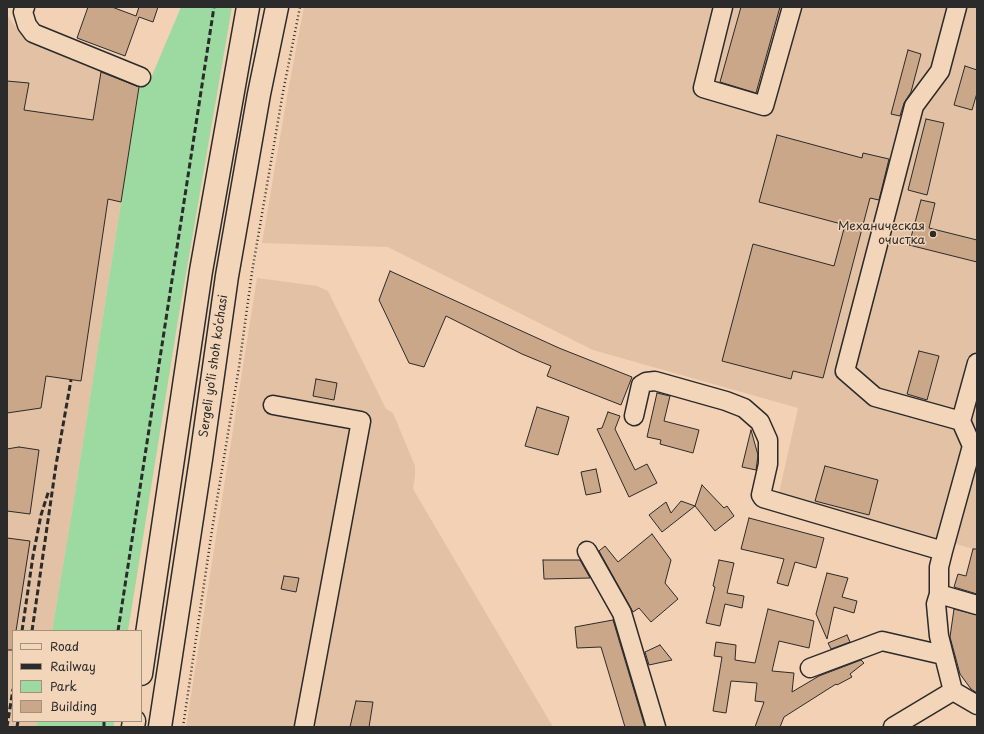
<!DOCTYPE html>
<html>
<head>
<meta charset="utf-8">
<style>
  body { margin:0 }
  #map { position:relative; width:984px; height:734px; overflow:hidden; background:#f2d1b4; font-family:"Playpen Sans",sans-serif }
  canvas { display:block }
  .frame { position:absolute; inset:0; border:8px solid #2b2b2b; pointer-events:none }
  .legend { position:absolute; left:12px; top:630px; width:130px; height:92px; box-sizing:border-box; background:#f3d5b9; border:1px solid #a39180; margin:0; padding:5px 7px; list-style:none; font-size:12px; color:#2b2b2b }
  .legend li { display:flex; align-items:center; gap:8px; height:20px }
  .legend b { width:20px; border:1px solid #a39180 }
</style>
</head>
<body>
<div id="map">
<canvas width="984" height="734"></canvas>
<div class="frame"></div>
<ul class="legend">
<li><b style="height:5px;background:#f3d5b9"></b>Road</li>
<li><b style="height:5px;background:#2b2b2b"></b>Railway</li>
<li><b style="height:11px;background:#9cdaa1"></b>Park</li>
<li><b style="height:11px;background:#cba789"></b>Building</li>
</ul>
</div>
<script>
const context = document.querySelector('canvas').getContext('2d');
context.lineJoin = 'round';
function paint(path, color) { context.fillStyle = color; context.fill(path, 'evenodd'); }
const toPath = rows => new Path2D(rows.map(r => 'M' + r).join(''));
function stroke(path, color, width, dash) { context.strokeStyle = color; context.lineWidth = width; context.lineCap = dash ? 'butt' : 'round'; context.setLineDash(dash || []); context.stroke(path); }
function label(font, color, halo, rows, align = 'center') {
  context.font = font + ' "Playpen Sans",sans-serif'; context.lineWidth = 3; context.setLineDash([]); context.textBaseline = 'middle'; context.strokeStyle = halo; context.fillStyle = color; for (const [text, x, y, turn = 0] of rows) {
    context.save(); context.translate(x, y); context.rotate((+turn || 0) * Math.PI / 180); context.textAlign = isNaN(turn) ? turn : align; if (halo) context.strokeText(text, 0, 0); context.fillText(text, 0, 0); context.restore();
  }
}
const built = toPath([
  [304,7,977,7,977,550,779,493,798,408,593,350,388,247,262,243,288,91],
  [7,15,22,36,140,83,71,518,52,631,13,631,13,721,37,721,36,727,7,727],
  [257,278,317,286,328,291,386,409,393,413,415,466,415,476,413,489,553,727,186,727]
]);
const green = toPath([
  [181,7,232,7,178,320,128,631,52,631,71,518,140,83,151,78],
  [37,721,114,721,114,727,36,727]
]);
const building = toPath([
  [88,7,112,7,136,16,139,7,158,7,153,22,139,17,125,56,77,38,88,7],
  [741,7,780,7,756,93,720,82,741,7],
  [908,50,921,54,911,92,904,103,900,116,891,114,908,50],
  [965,66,977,70,977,93,972,110,954,105,965,66],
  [101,72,139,87,121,202,108,199,81,381,46,376,41,408,7,413,7,81,29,83,24,110,93,120,101,72],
  [926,119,944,123,927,195,908,190,926,119],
  [777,135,862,158,863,153,889,159,879,200,870,198,823,378,793,371,791,379,722,361,753,244,834,266,845,225,759,202,777,135],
  [921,200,935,203,929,228,977,240,977,262,909,245,921,200],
  [390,271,559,348,632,377,621,405,547,376,551,366,522,354,446,316,424,367,409,363,379,300,390,271],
  [919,351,939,356,927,400,907,394,919,351],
  [316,379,337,383,334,400,313,396,316,379],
  [657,393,670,396,664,421,699,430,693,453,660,444,661,440,647,437,657,393],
  [537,407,569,417,558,455,525,446,537,407],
  [608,412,620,416,615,429,635,470,647,464,657,483,629,497,597,429,602,428,608,412],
  [751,430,758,455,756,470,742,467,751,430],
  [19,447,39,450,30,514,7,511,7,449,19,447],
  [825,466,878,480,869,515,815,501,825,466],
  [596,469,601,492,586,495,581,472,596,469],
  [702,485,724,508,727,506,734,516,715,531,695,506,662,532,649,515,666,502,671,513,681,501,695,506,702,485],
  [749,518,824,538,816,568,795,562,788,586,777,583,784,559,741,549,749,518],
  [652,534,671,560,665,583,678,599,651,622,639,608,633,612,599,551,605,546,618,562,652,534],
  [7,538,30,541,16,631,13,631,13,650,7,650,7,538],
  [973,549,977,549,977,594,954,587,958,574,966,576,973,549],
  [543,560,580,560,590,578,544,579,543,560],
  [719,560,734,563,727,593,744,596,742,608,725,604,720,626,706,623,715,587,713,586,719,560],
  [827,573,848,578,842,597,857,601,854,613,834,607,827,639,816,614,827,573],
  [284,576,299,578,296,592,281,589,284,576],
  [768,609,814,621,809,648,779,641,772,671,794,673,792,692,819,676,861,660,864,663,850,674,852,677,837,685,836,684,784,717,780,727,755,727,764,702,755,701,757,683,731,681,726,713,713,711,722,657,714,656,716,642,736,645,735,660,755,663,768,609],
  [954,609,977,615,977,693,971,689,960,674,950,637,954,609],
  [613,620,645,727,625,727,601,647,577,648,575,627,613,620],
  [847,635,850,642,831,649,828,643,847,635],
  [660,645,672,660,649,665,645,652,660,645],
  [356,701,373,702,369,727,350,727,356,701]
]);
const path = toPath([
  [183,727,212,530,239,367,252,272,283,92,300,7]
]);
const minor = toPath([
  [25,7,23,12,27,25,33,33,141,77],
  [723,7,703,88,764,106,792,7],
  [957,7,940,71,914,106,845,371,875,397,961,421,972,446],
  [273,405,361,421,304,727],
  [634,416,641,385,646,382,655,381,726,401,744,408,760,422,768,440,768,464,761,495,763,498,943,551,939,567,939,594,936,604,939,636,953,691,977,705],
  [961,421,977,363],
  [587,551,622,613,656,727],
  [943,551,972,446,977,448],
  [939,594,977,605],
  [810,668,882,641,943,655],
  [893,727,953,691]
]);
const major = toPath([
  [141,674,201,271,248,7],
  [133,727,134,721],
  [160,727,201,459,227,276,259,94,277,7]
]);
const rail = toPath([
  [22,631,33,556,41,515,49,490],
  [32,631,56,465,71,380],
  [118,631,214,7],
  [7,727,13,689],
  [17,727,18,721],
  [104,727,104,721]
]);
const markers = [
  [933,234,4,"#2b2b2b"]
];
const poiNames = [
  ["Механическая",925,227],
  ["очистка",925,241]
];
const streetNames = [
  ["Sergeli yo‘li shoh ko‘chasi",214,366,-82]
];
paint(built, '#e2c1a5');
paint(green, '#9cdaa1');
paint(building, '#cba789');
stroke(building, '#2b2b2b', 1);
stroke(minor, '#2b2b2b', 21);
stroke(major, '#2b2b2b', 25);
stroke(path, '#2b2b2b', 2.5, [1, 3]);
stroke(minor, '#f3d5b9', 18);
stroke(major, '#f3d5b9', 22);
stroke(rail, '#2b2b2b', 3, [6, 3]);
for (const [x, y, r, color] of markers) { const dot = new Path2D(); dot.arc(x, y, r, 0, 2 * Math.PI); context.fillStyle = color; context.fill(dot); stroke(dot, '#f3d5b9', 1.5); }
label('12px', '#2b2b2b', '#f3d5b9', poiNames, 'right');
label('12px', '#2b2b2b', '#f3d5b9', streetNames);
</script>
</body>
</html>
